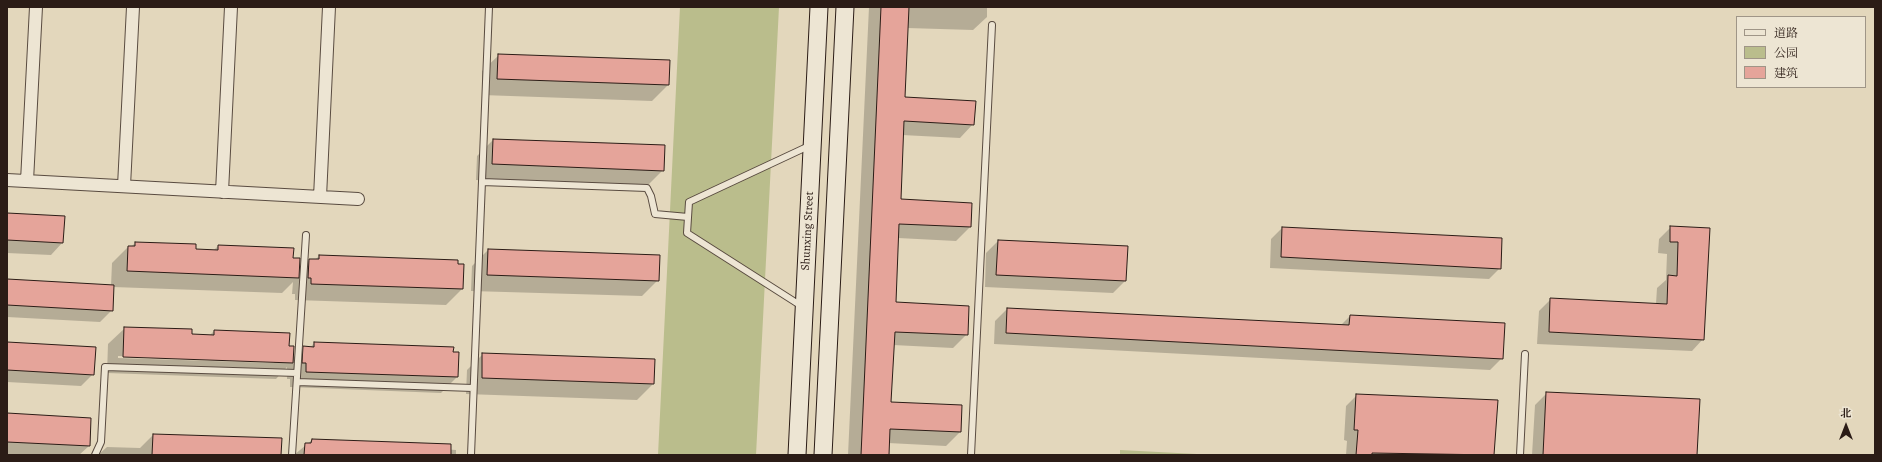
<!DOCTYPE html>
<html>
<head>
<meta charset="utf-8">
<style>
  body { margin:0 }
  #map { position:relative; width:1882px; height:462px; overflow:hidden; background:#e3d7bc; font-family:Alegreya,"Noto Serif SC",serif }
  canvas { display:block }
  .frame { position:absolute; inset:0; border:8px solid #2b1c16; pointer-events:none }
  .legend { position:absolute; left:1736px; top:16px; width:130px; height:72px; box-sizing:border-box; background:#ede5d3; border:1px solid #9f9587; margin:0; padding:5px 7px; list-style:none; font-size:12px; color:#2b1c16 }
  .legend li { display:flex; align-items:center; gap:8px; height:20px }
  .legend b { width:20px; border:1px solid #9f9587 }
  .north { position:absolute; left:1826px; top:406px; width:40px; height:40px; -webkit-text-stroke:3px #ede5d3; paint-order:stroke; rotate:0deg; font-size:11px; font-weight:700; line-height:16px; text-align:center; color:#2b1c16 }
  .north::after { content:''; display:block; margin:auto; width:14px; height:18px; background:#2b1c16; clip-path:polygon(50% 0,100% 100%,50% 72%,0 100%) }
</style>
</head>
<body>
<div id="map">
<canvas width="1882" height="462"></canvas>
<div class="frame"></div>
<ul class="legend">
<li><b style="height:5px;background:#ede5d3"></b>道路</li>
<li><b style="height:11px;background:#babd8c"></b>公园</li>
<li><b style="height:11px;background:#e5a49a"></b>建筑</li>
</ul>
<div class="north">北</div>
</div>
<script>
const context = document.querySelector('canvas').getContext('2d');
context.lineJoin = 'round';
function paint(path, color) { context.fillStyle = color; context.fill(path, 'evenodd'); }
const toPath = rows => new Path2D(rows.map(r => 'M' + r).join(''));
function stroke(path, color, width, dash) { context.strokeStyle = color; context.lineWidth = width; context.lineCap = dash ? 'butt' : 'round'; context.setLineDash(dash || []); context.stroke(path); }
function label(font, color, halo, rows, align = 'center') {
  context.font = font + ' Alegreya,serif'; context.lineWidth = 3; context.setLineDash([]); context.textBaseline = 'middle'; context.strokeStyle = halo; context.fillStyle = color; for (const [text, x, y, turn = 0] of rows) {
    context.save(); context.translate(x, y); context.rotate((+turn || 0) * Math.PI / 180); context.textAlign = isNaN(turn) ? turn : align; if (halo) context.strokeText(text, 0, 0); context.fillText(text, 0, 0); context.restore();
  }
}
const green = toPath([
  [680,7,779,7,756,455,658,455],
  [1120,450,1216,455,1120,455]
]);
const shadow = toPath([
  [869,7,987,7,987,17,973,30,907,28,904,98,973,124,960,138,902,135,900,200,971,204,970,227,956,241,898,238,895,303,967,334,953,348,893,345,890,403,961,406,960,432,946,446,888,443,888,455,848,455],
  [499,55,668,85,652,101,482,95,482,71],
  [493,140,663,170,647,186,476,180,477,156],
  [7,214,62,243,51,255,7,253],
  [1671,227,1709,229,1703,339,1692,351,1537,344,1539,311,1551,299,1656,304,1657,288,1666,280,1667,254,1658,253,1659,239],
  [1282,228,1500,268,1489,279,1270,268,1271,239],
  [998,241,1125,281,1113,293,985,287,986,253],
  [135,243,195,250,214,250,218,246,292,258,298,271,309,260,315,260,319,256,462,289,446,305,295,300,295,294,292,294,293,282,282,293,113,287,112,310,100,322,7,317,7,280,111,286,112,263,128,247,131,247],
  [488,250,658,280,642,296,471,291,472,266],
  [1007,309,1341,325,1350,316,1502,358,1490,370,994,344,995,321],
  [125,328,191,335,210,335,214,331,288,347,293,358,304,347,310,348,314,343,457,377,441,393,290,387,290,379,287,379,287,367,276,379,107,373,108,344],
  [118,356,274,361,274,363,118,358],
  [7,343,93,374,81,386,7,382],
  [483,354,653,384,637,400,466,394,467,370],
  [1547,393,1699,400,1697,455,1532,455,1535,405],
  [1357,395,1497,401,1493,455,1346,455,1347,441,1344,440,1346,406],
  [7,414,89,446,79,455,7,454],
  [153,435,280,455,98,455,107,447,140,448],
  [312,440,456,450,456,455,294,455]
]);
const building = toPath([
  [881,7,909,7,905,97,976,101,974,125,904,121,901,199,972,203,971,227,899,224,896,302,969,306,968,335,895,332,891,402,962,405,961,432,890,429,889,455,861,455,881,7],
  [498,54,670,60,669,85,497,79,498,54],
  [493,139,665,145,664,171,492,164,493,139],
  [7,213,65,216,63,243,7,240,7,213],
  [1670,226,1710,228,1704,340,1549,332,1550,298,1667,304,1668,275,1677,276,1678,242,1670,242,1670,226],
  [1282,227,1502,238,1501,269,1281,257,1282,227],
  [998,240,1128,246,1126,281,996,275,998,240],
  [135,242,196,244,196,249,218,250,218,245,294,248,293,258,300,258,299,278,127,271,128,246,135,246,135,242],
  [488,249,660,255,659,281,487,275,488,249],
  [319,255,458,260,458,264,464,264,463,289,311,284,311,278,308,278,309,259,319,259,319,255],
  [7,279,114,285,113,311,7,305,7,279],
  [1007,308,1349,325,1350,315,1505,323,1503,359,1006,333,1007,308],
  [124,327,192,329,192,334,214,335,214,330,290,333,289,346,294,346,293,363,123,357,124,327],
  [7,342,96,347,94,375,7,370,7,342],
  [314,342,454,347,453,352,459,352,458,377,306,372,306,363,302,363,303,346,314,347,314,342],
  [482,353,655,359,654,384,482,378,482,353],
  [1546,392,1700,399,1697,455,1543,455,1546,392],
  [1356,394,1498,400,1494,455,1372,453,1372,455,1356,455,1358,430,1354,430,1356,394],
  [7,413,91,418,90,446,7,442,7,413],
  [153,434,282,438,281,455,152,455,153,434],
  [312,439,451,444,451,455,304,455,305,443,311,443,312,439]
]);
const lane = toPath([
  [482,182,647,188,651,196,655,214,688,217],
  [803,307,687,233,689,202,811,145],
  [297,382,473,388],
  [95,455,101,442,105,367,297,373],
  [292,455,306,235],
  [471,455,489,7],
  [971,455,992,25],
  [1520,455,1525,354]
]);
const street = toPath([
  [7,180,358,199],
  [27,181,36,7],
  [124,186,133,7],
  [222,192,231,7],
  [320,197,329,7]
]);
const secondary = toPath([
  [797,455,819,7],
  [823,455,845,7]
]);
const streetNames = [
  ["Shunxing Street",808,231,-87]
];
paint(green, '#babd8c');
paint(shadow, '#0003');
paint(building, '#e5a49a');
stroke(building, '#2b1c16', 1);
stroke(lane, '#594b40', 8);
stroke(street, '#594b40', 14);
stroke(secondary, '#2b1c16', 19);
stroke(lane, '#ede5d3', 6);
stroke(street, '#ede5d3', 12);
stroke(secondary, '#ede5d3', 17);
label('12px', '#2b1c16', '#ede5d3', streetNames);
</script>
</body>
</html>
